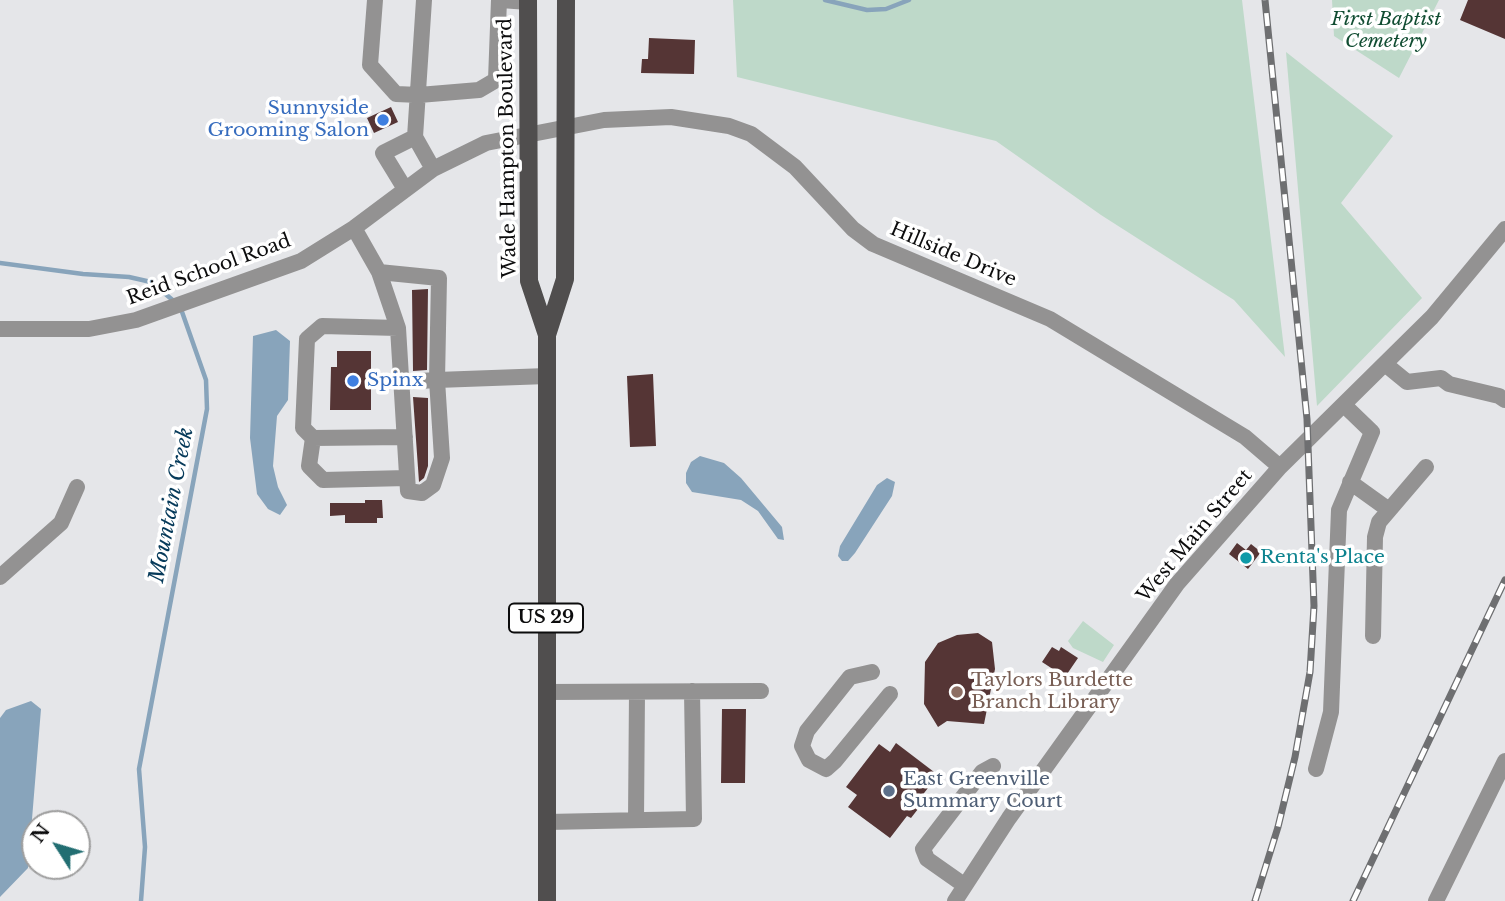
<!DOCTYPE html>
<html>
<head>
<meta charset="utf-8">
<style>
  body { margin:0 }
  #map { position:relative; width:1505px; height:901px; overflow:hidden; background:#e5e6e9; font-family:"Libre Baskerville",serif }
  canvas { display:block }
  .north { position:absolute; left:21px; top:810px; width:70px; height:70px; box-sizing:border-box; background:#fff; border:2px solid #9e9e9e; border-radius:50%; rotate:307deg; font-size:19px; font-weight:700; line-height:28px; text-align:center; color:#0c0c0d }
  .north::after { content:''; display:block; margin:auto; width:24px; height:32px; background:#226e72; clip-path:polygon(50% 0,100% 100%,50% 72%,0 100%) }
</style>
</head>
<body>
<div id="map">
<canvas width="1505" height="901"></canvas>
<div class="north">N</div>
</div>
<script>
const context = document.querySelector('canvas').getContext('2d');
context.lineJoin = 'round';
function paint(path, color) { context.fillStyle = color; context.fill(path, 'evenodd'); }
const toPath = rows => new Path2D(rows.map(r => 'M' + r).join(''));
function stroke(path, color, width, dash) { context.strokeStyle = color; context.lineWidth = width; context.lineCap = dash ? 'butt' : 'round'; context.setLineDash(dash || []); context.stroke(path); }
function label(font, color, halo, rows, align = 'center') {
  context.font = font + ' "Libre Baskerville",serif'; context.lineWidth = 7; context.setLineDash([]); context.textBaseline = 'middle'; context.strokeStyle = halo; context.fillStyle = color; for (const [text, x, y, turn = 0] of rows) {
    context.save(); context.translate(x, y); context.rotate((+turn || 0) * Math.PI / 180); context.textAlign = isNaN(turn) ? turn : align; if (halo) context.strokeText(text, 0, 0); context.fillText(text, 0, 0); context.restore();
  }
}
const green = toPath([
  [733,0,1242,0,1285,357,1234,300,1101,215,996,141,737,77],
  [1332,0,1439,0,1399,78,1334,36],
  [1286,52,1393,136,1341,203,1422,298,1317,406],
  [1083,621,1114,645,1103,662,1073,648,1068,641]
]);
const water = toPath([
  [276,330,290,341,288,400,277,416,273,466,278,487,287,505,280,515,268,509,257,494,250,438,253,336],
  [700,456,724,463,741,478,782,527,784,540,778,539,758,511,741,500,692,492,686,483,686,473,691,462],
  [887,478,895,482,892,496,855,553,848,561,842,561,838,556,840,546,877,485],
  [31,701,41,709,28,868,0,897,0,718,6,710]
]);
const stream = toPath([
  [825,0,867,10,886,9,909,0],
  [0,263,83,274,129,277,151,282,175,302],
  [141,901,145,847,139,769,207,409,206,380,181,309]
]);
const building = toPath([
  [1468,0,1505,0,1505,39,1460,20],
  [649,38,695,40,694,74,641,73,642,59,648,59],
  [391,107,398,122,374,133,367,118],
  [428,289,427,370,413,371,412,290],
  [337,351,371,351,371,372,376,372,376,389,371,389,371,410,330,410,331,367,337,367],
  [653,374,656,446,630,447,627,376],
  [413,397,428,398,428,466,424,478,419,482],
  [365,500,382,500,383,518,377,518,377,523,345,523,345,515,330,516,330,503,365,503],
  [1237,543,1246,550,1251,544,1261,552,1248,569,1229,554],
  [978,633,992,642,995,669,984,724,947,721,938,727,924,704,925,662,938,643,957,635],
  [1052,647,1059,651,1061,647,1078,658,1065,677,1042,662],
  [722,709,746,709,745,783,721,783],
  [896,743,938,775,921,797,925,800,911,818,907,816,890,838,848,807,857,795,846,787,879,744,890,752]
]);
const minor = toPath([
  [375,0,370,65,396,94,419,95,479,90,496,80,499,0],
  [501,0,528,2],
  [415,137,424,0],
  [405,189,383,153,415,137,433,169],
  [354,228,379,272,439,278,437,380,547,376],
  [379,272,398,328,408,491,422,493,433,485,442,458,437,380,402,382],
  [398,328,322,326,307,339,303,428,313,438,405,437],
  [0,329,89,329,136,320,301,261,354,228,433,169,486,143,604,120,671,117,729,126,751,134,795,167,853,229,873,244,1050,319,1245,437,1280,467],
  [1385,364,1407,382,1441,378,1449,384,1499,396,1505,400],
  [313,438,309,466,323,480,407,478],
  [1350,482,1389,510],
  [0,577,61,523,77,487],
  [1373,636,1375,537,1379,522,1426,467],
  [872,672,850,677,807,731,802,746,809,760,826,769,835,761,890,694],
  [546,692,761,691],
  [1316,769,1331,712,1339,510,1372,432,1344,405],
  [636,820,637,692],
  [547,822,694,819,692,691],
  [964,885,927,859,923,849,982,772,993,766],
  [955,901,1009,818,1177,584,1280,467,1432,317,1505,229],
  [1436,901,1505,761]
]);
const major = toPath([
  [528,0,529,281,547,335],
  [547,901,547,335,565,279,566,0]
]);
const rail = toPath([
  [1255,901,1278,827,1295,757,1310,672,1314,606,1307,419,1265,0],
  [1353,901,1505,580]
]);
const markers = [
  [383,120,7,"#3f7fe0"],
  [353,381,7,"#3f7fe0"],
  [1246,558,7,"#0f9aa8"],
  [957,692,7,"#8d6e63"],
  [889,791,7,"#5c6f8a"]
];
const shields = [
  [546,618,74]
];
const shieldNames = [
  ["US 29",546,618]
];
const parkNames = [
  ["First Baptist",1386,20],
  ["Cemetery",1386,42]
];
const shopNames = [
  ["Sunnyside",369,109],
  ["Grooming Salon",369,131],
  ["Spinx",367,381,"left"]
];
const streetNames = [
  ["Wade Hampton Boulevard",508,148,-91],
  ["Hillside Drive",953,255,23],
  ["Reid School Road",209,270,-20],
  ["West Main Street",1195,536,-50]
];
const cultureNames = [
  ["Renta's Place",1260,558]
];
const educationNames = [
  ["Taylors Burdette",971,681],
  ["Branch Library",971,703]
];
const serviceNames = [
  ["East Greenville",903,780],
  ["Summary Court",903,802]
];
const waterNames = [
  ["Mountain Creek",172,505,-79]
];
paint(green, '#bed9c9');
paint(water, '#88a4bb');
stroke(stream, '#88a4bb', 4.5);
paint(building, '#553535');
stroke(minor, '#939292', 16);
stroke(major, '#504e4e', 18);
stroke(rail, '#6e6f71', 7);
stroke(rail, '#fff', 4.5, [13]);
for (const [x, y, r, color] of markers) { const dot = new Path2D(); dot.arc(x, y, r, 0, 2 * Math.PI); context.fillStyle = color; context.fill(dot); stroke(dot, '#fff', 2.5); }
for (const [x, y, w] of shields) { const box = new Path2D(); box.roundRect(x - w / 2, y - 14.5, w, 29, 5); context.fillStyle = '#fff'; context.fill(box); stroke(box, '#0c0c0d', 2); }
label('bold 18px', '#0c0c0d', null, shieldNames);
label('italic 19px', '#114d32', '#fff', parkNames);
label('19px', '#366cbe', '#fff', shopNames, 'right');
label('19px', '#0c0c0d', '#fff', streetNames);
label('19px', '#0d838f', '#fff', cultureNames, 'left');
label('19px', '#785e54', '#fff', educationNames, 'left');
label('19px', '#4e5e75', '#fff', serviceNames, 'left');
label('italic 21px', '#063a5a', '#fff', waterNames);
</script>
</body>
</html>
